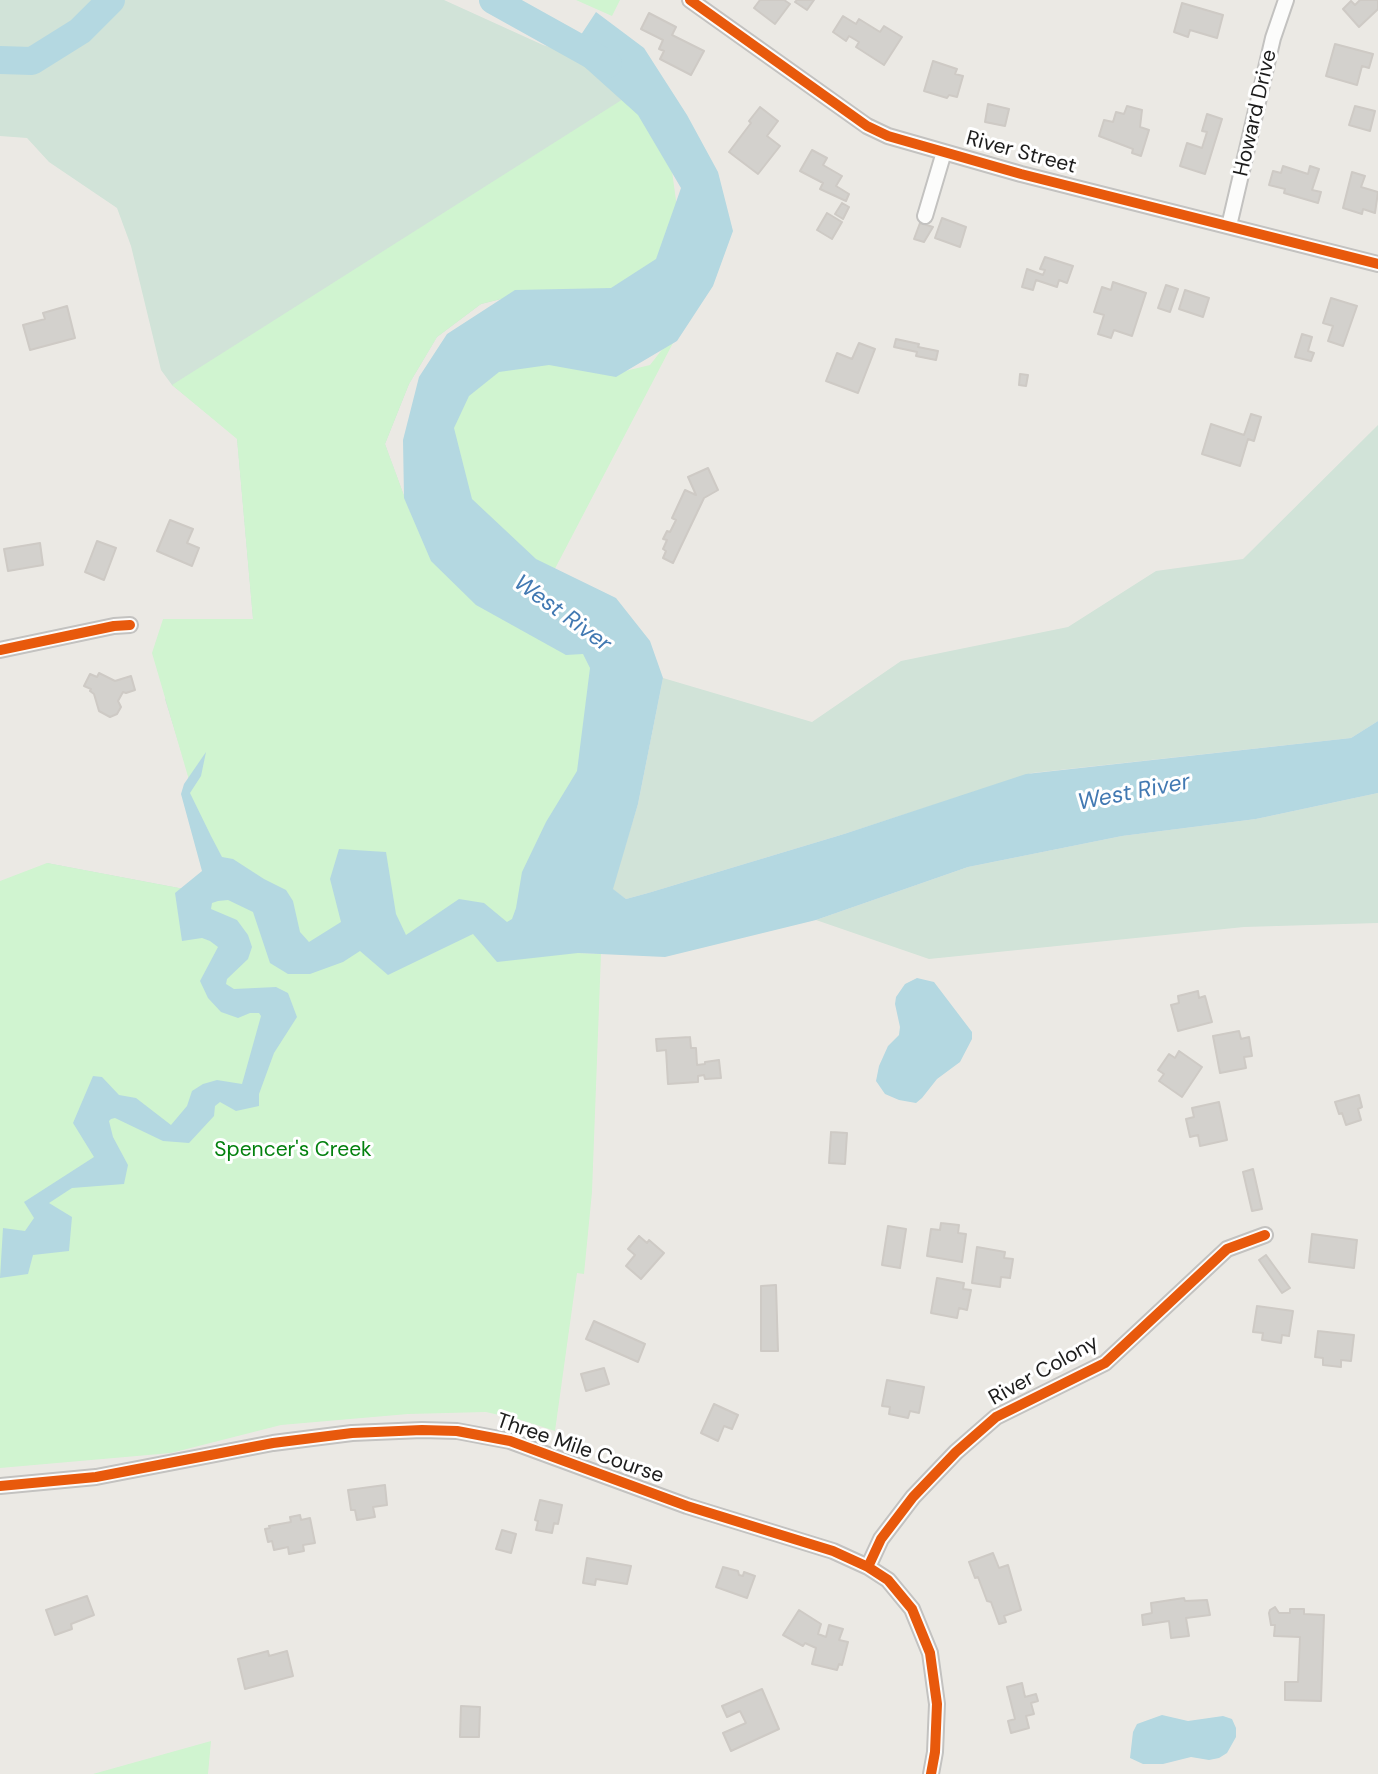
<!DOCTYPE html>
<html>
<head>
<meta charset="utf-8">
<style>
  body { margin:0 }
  canvas { display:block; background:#ebe9e4 }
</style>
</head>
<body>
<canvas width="1378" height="1774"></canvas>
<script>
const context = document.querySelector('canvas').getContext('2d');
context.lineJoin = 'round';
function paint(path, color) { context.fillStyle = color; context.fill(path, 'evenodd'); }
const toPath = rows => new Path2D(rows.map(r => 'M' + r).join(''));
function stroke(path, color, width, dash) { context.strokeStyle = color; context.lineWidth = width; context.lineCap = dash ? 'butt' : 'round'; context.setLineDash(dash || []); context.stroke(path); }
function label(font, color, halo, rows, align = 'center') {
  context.font = font + ' "DM Sans",sans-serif'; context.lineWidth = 6; context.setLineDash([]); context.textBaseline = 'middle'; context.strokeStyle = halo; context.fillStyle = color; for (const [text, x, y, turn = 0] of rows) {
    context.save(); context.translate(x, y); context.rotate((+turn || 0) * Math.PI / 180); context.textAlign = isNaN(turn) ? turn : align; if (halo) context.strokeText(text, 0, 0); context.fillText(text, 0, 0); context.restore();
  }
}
const wetland = toPath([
  [0,0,444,0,543,45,569,53,631,94,533,291,481,304,437,337,409,384,385,444,410,512,499,602,0,1211,47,863,200,892,223,886,165,699,253,619,237,438,172,385,161,370,131,246,117,208,49,162,27,138,0,136],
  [1378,425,1378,721,1351,738,1032,773,844,834,648,893,626,899,612,889,638,804,663,678,812,722,901,661,1068,627,1156,571,1243,559],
  [1378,793,1378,923,1244,927,929,959,816,920,968,867,1122,836,1256,819]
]);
const park = toPath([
  [576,0,620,0,612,16],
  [631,94,672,171,681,237,654,296,533,291,481,304,437,337,409,384,385,444,410,512,499,602,596,652,578,953,601,954,592,1192,584,1274,577,1273,555,1431,521,1420,486,1412,408,1414,281,1425,171,1453,0,1468,0,881,47,863,200,892,223,886,186,792,189,780,152,653,163,619,253,619,237,439,172,385],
  [685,320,548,582,464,518,448,405,490,356,621,372,650,365],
  [211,1741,208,1774,93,1774]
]);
const water = toPath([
  [596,12,644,48,687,115,718,172,733,231,713,286,677,341,616,377,549,365,499,372,469,396,454,428,472,499,536,559,616,598,650,641,663,678,638,804,613,889,626,899,648,893,844,834,1026,774,1351,738,1378,721,1378,793,1256,819,1122,836,968,867,816,920,665,957,578,953,497,962,473,934,388,975,360,951,343,962,310,974,288,974,270,963,253,912,228,900,218,901,212,903,211,909,237,920,248,935,252,947,248,959,227,979,226,984,234,989,276,987,288,993,297,1017,274,1053,259,1094,259,1106,236,1111,220,1102,215,1106,214,1116,189,1143,163,1141,115,1118,111,1119,109,1121,113,1137,128,1165,124,1184,72,1188,49,1203,72,1217,69,1251,33,1255,28,1274,0,1278,3,1228,25,1231,34,1218,24,1202,94,1157,73,1123,93,1076,102,1077,119,1095,136,1098,171,1125,187,1106,192,1091,203,1084,217,1080,242,1084,261,1016,259,1013,250,1013,238,1018,221,1012,208,998,200,981,218,947,210,941,202,938,182,941,175,893,202,871,181,794,184,784,206,752,201,776,190,793,211,836,222,857,233,859,264,879,286,890,293,901,300,932,309,942,341,922,330,879,339,849,386,852,396,914,406,935,459,899,484,903,507,922,512,919,516,908,522,872,546,822,577,771,590,668,583,654,566,655,476,605,431,561,404,498,403,440,419,377,447,334,515,290,611,288,656,259,681,188,638,115,569,53],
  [917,978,934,982,972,1032,972,1039,960,1062,937,1079,922,1098,916,1103,899,1100,885,1094,876,1081,879,1066,888,1046,899,1035,900,1027,895,1004,896,997,905,984],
  [1162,1715,1188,1721,1223,1716,1232,1719,1236,1728,1236,1737,1227,1753,1219,1758,1209,1760,1191,1757,1163,1764,1143,1764,1130,1758,1133,1732,1137,1724]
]);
const river = toPath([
  [493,0,608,64],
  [0,60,32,61,80,31,111,0]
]);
const building = toPath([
  [760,0,784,0,790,4,775,24,754,8,760,0],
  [797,0,814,0,807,10,795,2,797,0],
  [1360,0,1378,0,1378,9,1359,27,1343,9,1351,1,1355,5,1360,0],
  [1182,3,1223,15,1217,38,1190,30,1188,37,1174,32,1182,3],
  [649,13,676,27,672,35,704,51,691,75,660,59,664,51,659,49,663,40,641,29,649,13],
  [843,16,856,24,859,19,880,32,884,26,902,37,884,65,856,47,859,42,849,36,846,41,833,32,843,16],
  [1335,44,1373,54,1369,68,1362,66,1357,85,1326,76,1335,44],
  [933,61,957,69,955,74,963,76,957,97,949,95,947,98,924,91,933,61],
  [988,104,1009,109,1005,126,985,122,988,104],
  [1127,106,1142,110,1140,127,1149,130,1141,156,1132,153,1133,149,1099,136,1104,120,1113,122,1116,112,1124,114,1127,106],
  [1355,106,1375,111,1370,131,1349,125,1355,106],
  [760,107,778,121,767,136,780,146,758,174,729,152,751,123,749,121,760,107],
  [1207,114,1222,119,1205,174,1180,166,1187,143,1202,148,1207,132,1202,131,1207,114],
  [812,150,827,158,823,165,842,176,836,186,849,194,846,201,820,189,823,183,800,171,812,150],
  [1283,166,1308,174,1310,166,1319,169,1312,190,1321,192,1318,203,1284,193,1285,189,1269,185,1273,171,1281,173,1283,166],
  [1352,172,1365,176,1361,187,1378,192,1375,213,1363,209,1362,214,1343,208,1352,172],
  [842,203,849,207,843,219,835,214,842,203],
  [827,213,842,222,832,239,817,230,827,213],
  [942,218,966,227,960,247,935,238,942,218],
  [920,223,933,227,924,242,914,239,920,223],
  [1045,257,1073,266,1067,283,1059,280,1057,287,1036,280,1033,290,1022,287,1027,269,1043,275,1045,270,1040,269,1045,257],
  [1113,282,1146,293,1132,336,1114,330,1111,338,1098,334,1104,315,1094,312,1102,287,1111,290,1113,282],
  [1166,285,1178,289,1170,312,1158,308,1166,285],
  [1185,290,1209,298,1203,317,1179,309,1185,290],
  [1331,298,1357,306,1343,346,1328,341,1333,326,1323,323,1331,298],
  [67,306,75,338,30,350,23,325,45,319,43,313,67,306],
  [1302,334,1312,337,1308,351,1314,353,1311,361,1295,357,1302,334],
  [896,339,919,344,918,347,938,351,936,360,916,356,917,352,894,347,896,339],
  [859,343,875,349,858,393,826,381,837,353,852,359,859,343],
  [1020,374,1028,375,1026,386,1019,385,1020,374],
  [1251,414,1261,417,1254,441,1248,439,1240,466,1202,454,1211,424,1244,435,1251,414],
  [708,468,718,490,704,498,673,563,663,558,666,551,663,549,667,540,663,539,667,531,670,532,676,520,672,518,685,490,696,495,688,477,708,468],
  [170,520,193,529,187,543,199,548,192,566,157,551,170,520],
  [97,541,116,548,104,580,85,572,97,541],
  [40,543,43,565,8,571,4,549,40,543],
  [99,673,115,681,131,676,135,690,126,693,123,692,118,701,121,707,117,714,110,717,99,711,94,694,90,691,91,689,84,686,90,674,97,677,99,673],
  [1198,991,1199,998,1205,996,1212,1022,1178,1031,1171,1005,1179,1003,1178,996,1198,991],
  [1239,1031,1241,1039,1249,1037,1252,1056,1244,1057,1246,1068,1220,1073,1213,1036,1239,1031],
  [690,1037,691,1048,696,1048,697,1065,705,1064,705,1062,719,1060,721,1078,705,1079,704,1075,698,1076,698,1082,668,1084,666,1050,657,1051,656,1039,690,1037],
  [1179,1051,1202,1067,1182,1097,1159,1081,1164,1074,1158,1070,1169,1054,1175,1058,1179,1051],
  [1359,1095,1362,1107,1358,1109,1361,1120,1346,1125,1342,1113,1339,1114,1335,1102,1359,1095],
  [1219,1102,1227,1140,1200,1146,1198,1135,1190,1137,1186,1119,1194,1117,1192,1108,1219,1102],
  [831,1132,847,1133,845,1164,829,1163,831,1132],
  [1253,1169,1262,1209,1252,1211,1243,1172,1253,1169],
  [941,1223,959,1225,958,1233,966,1234,962,1262,927,1256,931,1229,940,1230,941,1223],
  [888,1226,906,1229,900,1268,882,1265,888,1226],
  [1312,1234,1357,1240,1354,1268,1309,1262,1312,1234],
  [639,1236,647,1243,649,1240,664,1253,641,1279,626,1266,635,1255,628,1249,639,1236],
  [977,1247,1005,1252,1004,1258,1013,1259,1010,1278,1001,1277,1000,1287,972,1283,977,1247],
  [1266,1255,1290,1288,1282,1293,1259,1260,1266,1255],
  [937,1278,964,1283,963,1289,971,1290,967,1310,959,1308,957,1318,931,1313,937,1278],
  [776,1285,778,1351,761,1351,761,1286,776,1285],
  [1257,1306,1293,1311,1289,1336,1282,1335,1281,1343,1262,1340,1263,1333,1253,1332,1257,1306],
  [594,1321,645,1344,638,1362,586,1339,594,1321],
  [1318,1331,1354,1335,1351,1361,1341,1360,1341,1367,1323,1365,1323,1358,1315,1357,1318,1331],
  [604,1368,609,1384,586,1391,581,1374,604,1368],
  [887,1380,924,1387,919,1413,910,1411,908,1418,889,1414,890,1407,882,1406,887,1380],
  [714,1404,738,1415,732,1429,724,1426,718,1441,701,1433,714,1404],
  [385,1485,387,1505,373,1507,375,1517,357,1520,355,1510,351,1510,348,1490,385,1485],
  [540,1500,562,1505,558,1524,554,1523,552,1533,536,1530,538,1521,535,1520,540,1500],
  [300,1515,301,1520,310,1518,315,1543,303,1545,304,1551,289,1554,288,1547,274,1550,272,1541,268,1542,265,1529,270,1528,269,1526,291,1522,290,1517,300,1515],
  [502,1530,516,1534,511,1553,496,1549,502,1530],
  [993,1553,999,1568,1008,1565,1021,1610,1004,1616,1006,1622,999,1624,991,1602,987,1601,978,1577,975,1578,969,1562,993,1553],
  [587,1558,631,1566,627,1584,596,1579,595,1585,583,1583,587,1558],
  [723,1567,738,1571,739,1575,743,1576,744,1572,755,1576,747,1598,716,1587,723,1567],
  [87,1596,94,1615,71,1624,72,1629,55,1635,46,1610,87,1596],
  [1184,1598,1185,1601,1207,1600,1210,1615,1186,1618,1189,1636,1171,1638,1169,1621,1143,1625,1142,1615,1152,1613,1151,1603,1184,1598],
  [1275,1607,1279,1613,1290,1613,1290,1609,1304,1609,1304,1614,1324,1615,1321,1701,1285,1700,1285,1682,1298,1682,1300,1637,1274,1636,1275,1625,1271,1625,1269,1613,1270,1610,1275,1607],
  [799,1610,821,1624,818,1634,826,1637,829,1625,843,1629,839,1640,848,1642,842,1665,839,1664,837,1670,812,1664,816,1648,805,1643,803,1646,783,1635,799,1610],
  [268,1651,269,1656,287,1651,293,1676,245,1689,238,1659,268,1651],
  [1022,1683,1025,1697,1036,1694,1038,1701,1031,1703,1034,1714,1026,1716,1029,1728,1011,1733,1008,1721,1015,1719,1007,1687,1022,1683],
  [762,1689,779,1729,731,1751,723,1733,746,1723,740,1711,727,1717,722,1706,762,1689],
  [461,1706,480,1707,479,1737,460,1737,461,1706]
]);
const street = toPath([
  [690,0,867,126,888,136,1021,174,1378,264],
  [925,216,944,152],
  [1229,226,1273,38,1286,0],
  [0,650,114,626,130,625],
  [0,1486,96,1477,273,1443,352,1433,422,1430,457,1431,510,1441,687,1506,833,1551,868,1567,888,1580,912,1609,930,1653,937,1704,935,1752,931,1774],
  [868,1567,881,1539,913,1497,956,1452,996,1417,1105,1363,1227,1249,1265,1235]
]);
const cycleway = toPath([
  [690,0,867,126,888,136,1021,174,1378,264],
  [0,650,114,626,130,625],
  [0,1486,96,1477,273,1443,352,1433,422,1430,457,1431,510,1441,687,1506,833,1551,868,1567,888,1580,912,1609,930,1653,937,1704,935,1752,931,1774],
  [868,1567,881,1539,913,1497,956,1452,996,1417,1105,1363,1227,1249,1265,1235]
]);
const streetNames = [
  ["Howard Drive",1256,113,-77],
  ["River Street",1021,153,15],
  ["River Colony",1044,1371,-29],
  ["Three Mile Course",580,1449,19]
];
const parkNames = [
  ["Spencer's Creek",293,1150]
];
const waterNames = [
  ["West River",562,614,36],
  ["West River",1134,793,-11]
];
paint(wetland, '#d1e3d8');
paint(park, '#d0f4d0');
paint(water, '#b4d8e1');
stroke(river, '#b4d8e1', 28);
paint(building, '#d3d1cd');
stroke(building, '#cecac5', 2);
stroke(street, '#c3c2c0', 18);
stroke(street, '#fcfcfb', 14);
stroke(cycleway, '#e8590c', 10);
label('21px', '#1c1c1c', '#fff', streetNames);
label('21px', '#03810e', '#fff', parkNames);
label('italic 23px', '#4279b2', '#fff', waterNames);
</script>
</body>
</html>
